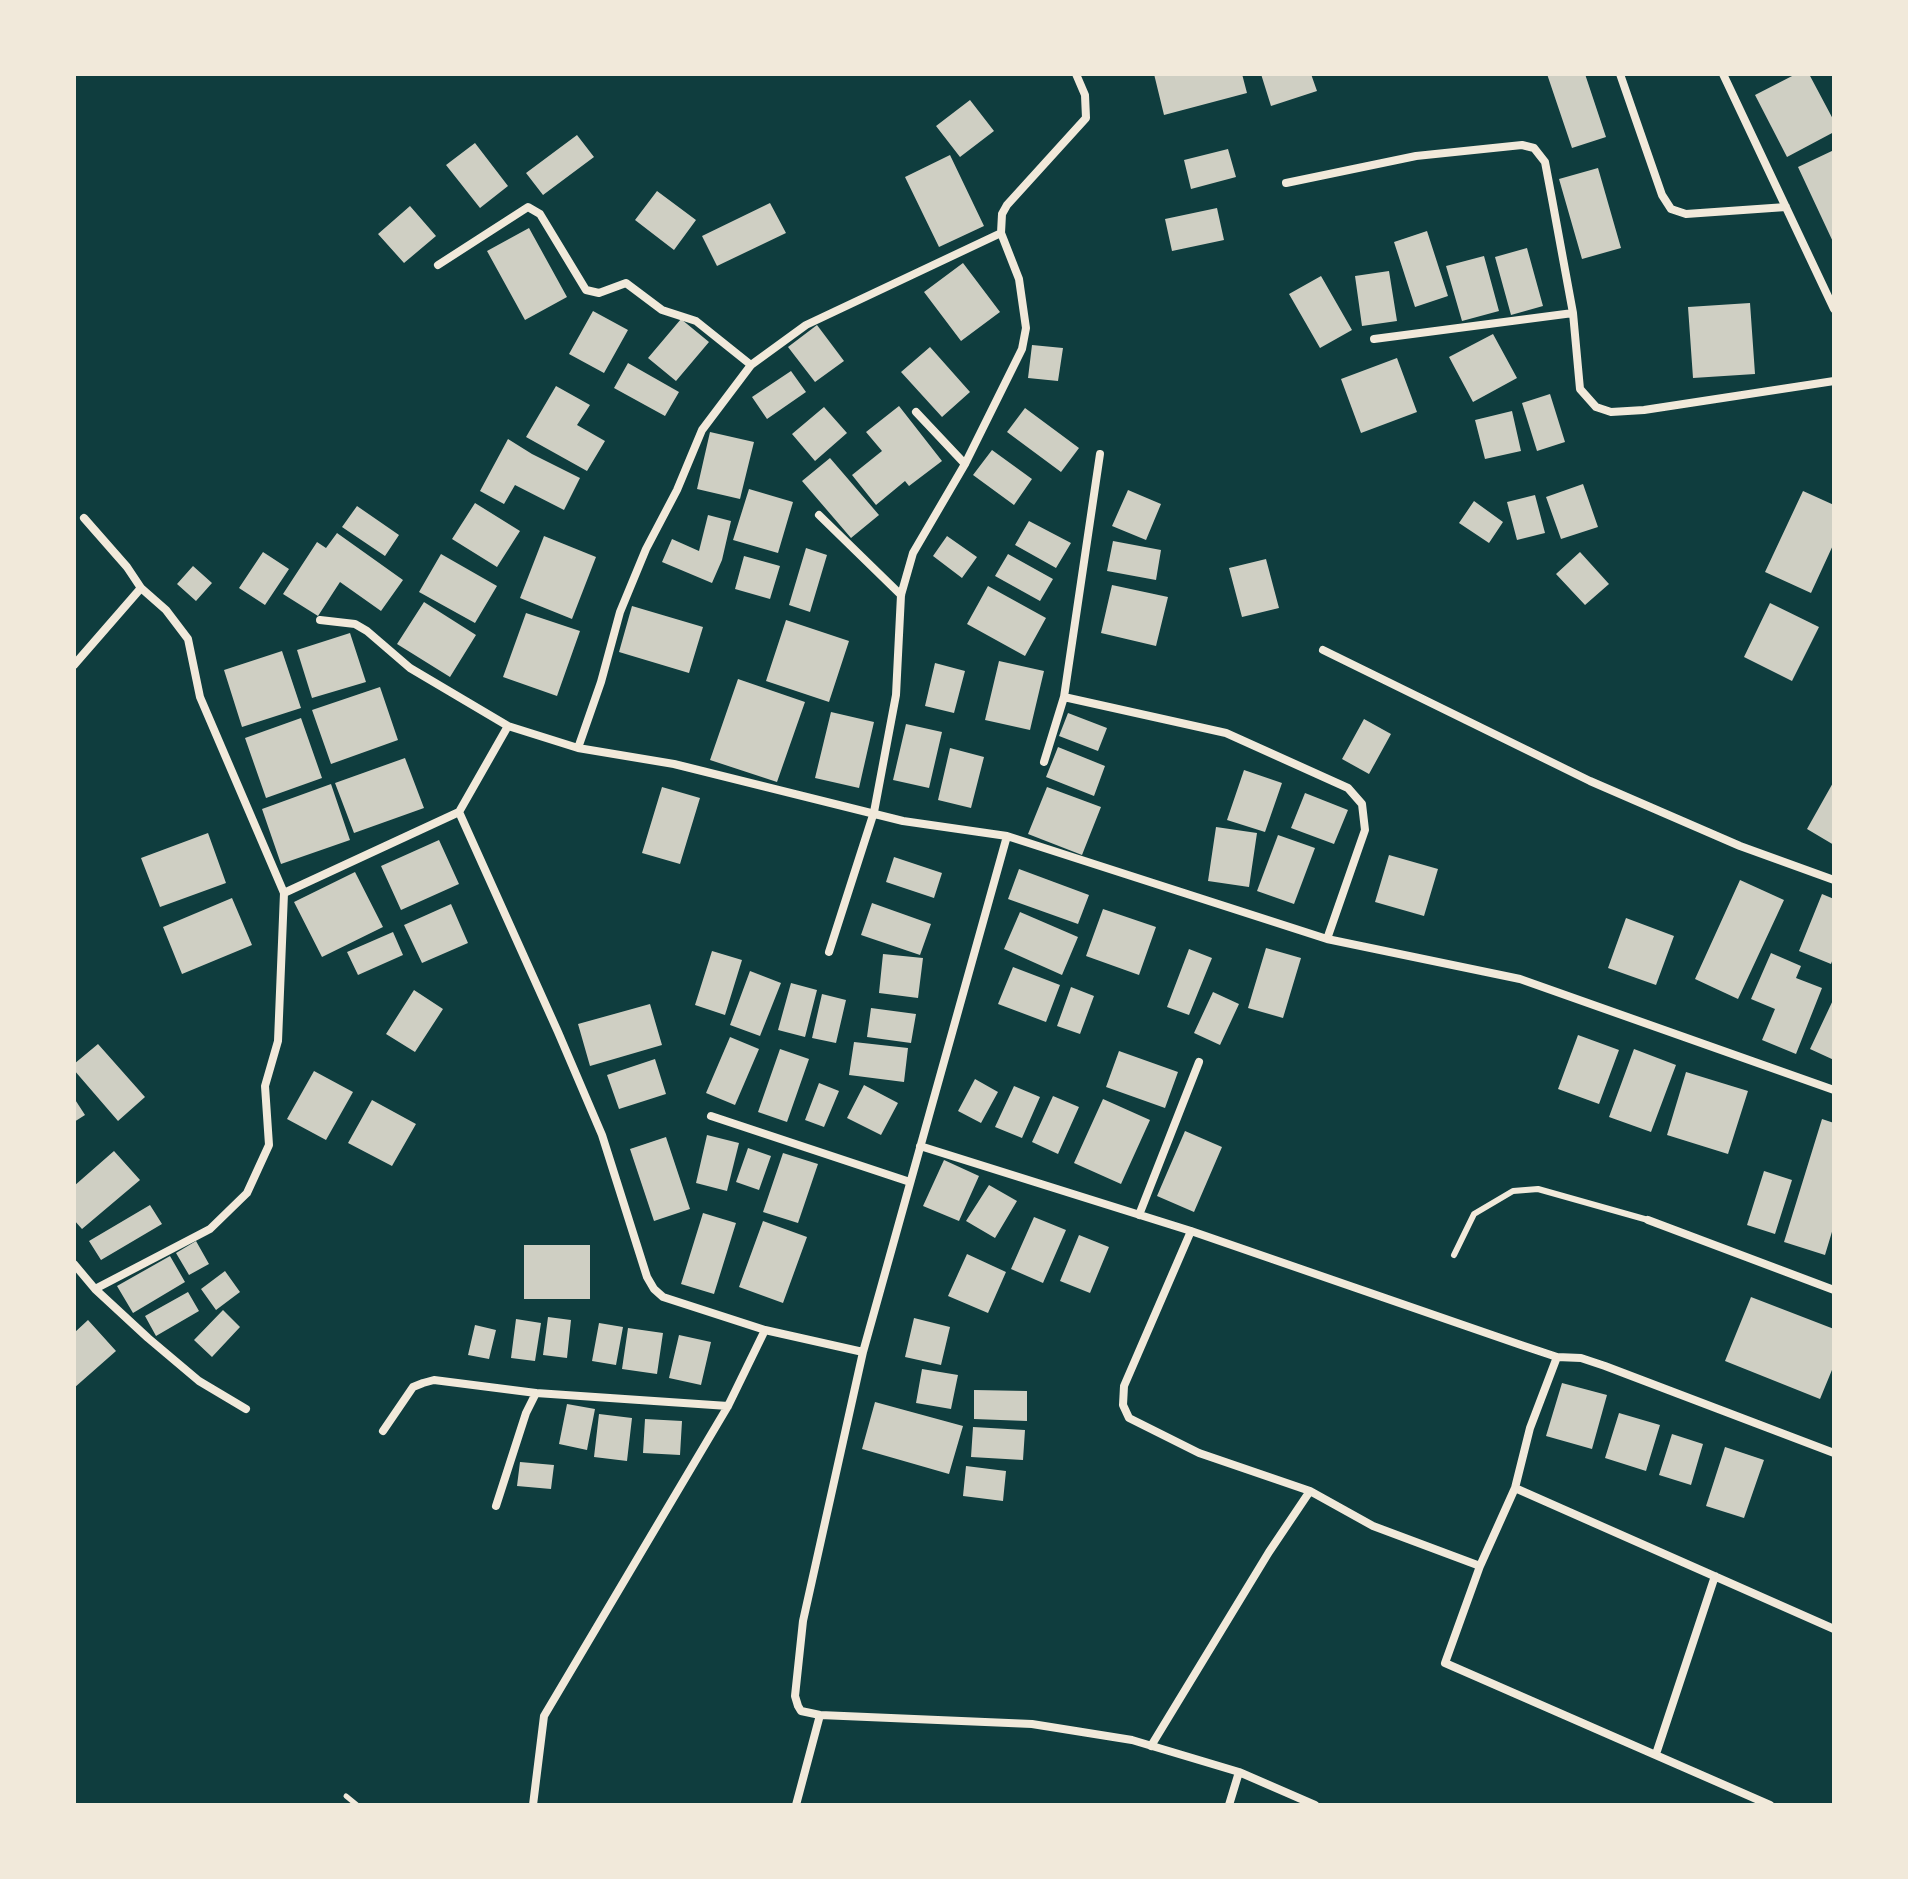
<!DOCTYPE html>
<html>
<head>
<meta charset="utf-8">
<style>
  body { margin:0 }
  #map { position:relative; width:1908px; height:1879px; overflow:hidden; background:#0f3d3e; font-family:"PT Sans",sans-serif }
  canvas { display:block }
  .frame { position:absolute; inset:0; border:76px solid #f1e9da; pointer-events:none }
</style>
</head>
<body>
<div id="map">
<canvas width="1908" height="1879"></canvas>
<div class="frame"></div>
</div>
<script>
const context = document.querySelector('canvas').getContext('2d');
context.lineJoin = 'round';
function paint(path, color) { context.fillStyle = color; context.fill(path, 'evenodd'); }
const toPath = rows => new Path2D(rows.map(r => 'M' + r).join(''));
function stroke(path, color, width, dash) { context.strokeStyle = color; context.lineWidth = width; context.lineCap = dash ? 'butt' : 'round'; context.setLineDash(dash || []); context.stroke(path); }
const building = toPath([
  [1154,74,1242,74,1247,93,1164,115],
  [1261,74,1311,74,1317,91,1271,106],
  [1547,74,1585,74,1606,137,1572,148],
  [1796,74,1809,74,1834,121,1834,132,1787,157,1755,95],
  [970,100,994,131,960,157,936,126],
  [577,135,594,157,543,195,526,173],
  [475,143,508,186,480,208,446,165],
  [1228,149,1236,177,1191,189,1184,160],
  [1834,150,1834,244,1798,167],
  [950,155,984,226,939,247,905,177],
  [1598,168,1621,248,1582,259,1559,179],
  [657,191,696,220,674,250,635,220],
  [770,203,786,233,717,266,702,236],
  [410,206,436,236,404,263,378,234],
  [1217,208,1224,240,1172,251,1165,219],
  [529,228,567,297,525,320,487,251],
  [1427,231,1448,296,1415,307,1394,242],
  [1527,248,1543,306,1511,315,1495,257],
  [1484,256,1499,311,1462,321,1446,266],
  [963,263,1000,312,961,341,924,292],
  [1389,271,1397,321,1362,326,1355,276],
  [1321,276,1352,330,1320,348,1289,294],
  [1750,303,1755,374,1693,378,1688,307],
  [593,311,628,330,604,373,569,354],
  [681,319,709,342,676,381,648,358],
  [817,325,844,361,815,382,788,347],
  [1493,334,1517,378,1473,402,1449,357],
  [1032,345,1063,348,1058,381,1028,378],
  [930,347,970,392,942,417,901,372],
  [1397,358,1417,412,1361,433,1341,379],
  [628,363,679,392,665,416,614,388],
  [791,371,806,392,767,419,752,397],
  [556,386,590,405,577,425,605,441,587,471,526,437],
  [1550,394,1565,442,1537,451,1522,403],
  [899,406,942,461,909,486,905,481,876,505,852,475,882,451,866,432],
  [824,407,847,433,815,461,792,434],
  [1025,408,1079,448,1061,472,1007,432],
  [1512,411,1521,451,1485,459,1475,420],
  [710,432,754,442,740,499,697,489],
  [508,439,532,454,580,478,564,510,515,485,504,504,480,491],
  [992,450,1032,479,1014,505,973,475],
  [830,458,879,515,851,538,802,481],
  [1583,484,1598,527,1561,539,1546,497],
  [749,489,793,502,778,553,733,540],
  [1128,490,1161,504,1146,540,1112,526],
  [1803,491,1834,505,1834,543,1811,593,1765,572],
  [1535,495,1545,533,1517,540,1507,502],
  [1474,501,1503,522,1489,543,1459,523],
  [475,503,520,531,497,567,452,539],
  [357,506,399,535,385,556,342,527],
  [708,515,731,521,722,560,712,583,662,562,672,539,699,551],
  [1029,521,1071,543,1056,568,1015,545],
  [337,533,403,580,381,611,340,582,318,616,283,594,317,542,326,548],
  [544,536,596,557,572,619,520,598],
  [947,536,977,557,962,578,933,556],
  [1113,541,1161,550,1156,580,1107,571],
  [806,548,827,555,810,612,789,605],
  [263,552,289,569,265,605,239,588],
  [1580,552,1609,584,1585,605,1556,574],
  [441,554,497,586,475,623,419,592],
  [1008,554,1053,579,1040,601,995,576],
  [744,556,780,566,770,599,735,589],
  [1266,559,1279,608,1242,617,1229,568],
  [193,566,212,583,196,601,177,584],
  [1112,585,1168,597,1156,646,1101,633],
  [988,586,1046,618,1025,656,967,624],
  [424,602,476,635,450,677,397,644],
  [1770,603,1819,627,1792,681,1744,657],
  [632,606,703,627,689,673,619,652],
  [526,613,580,631,557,696,503,677],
  [786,620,849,641,829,702,766,681],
  [350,633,366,682,312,698,297,650],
  [282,651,301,708,242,727,224,670],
  [999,661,1044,671,1030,730,985,720],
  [935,663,965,671,954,713,925,706],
  [738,679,805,702,777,782,710,760],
  [380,687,398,740,331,764,312,710],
  [831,712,874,722,859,788,815,778],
  [1068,713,1107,728,1098,751,1059,736],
  [301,718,322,778,266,798,245,738],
  [1364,719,1391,734,1369,774,1342,759],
  [906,724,942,732,929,788,893,780],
  [1058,747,1105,766,1094,796,1046,777],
  [950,748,984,757,971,808,938,800],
  [405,758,424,808,354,833,335,783],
  [1244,770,1282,783,1265,832,1227,820],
  [1834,781,1834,845,1807,829],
  [331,784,350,840,281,864,262,809],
  [662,787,700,798,680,864,642,853],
  [1047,787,1101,807,1082,855,1028,834],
  [1305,793,1348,810,1334,844,1291,828],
  [1216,827,1257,833,1249,887,1208,881],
  [208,833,226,883,160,907,141,858],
  [1278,835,1315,848,1294,904,1257,891],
  [439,840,459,884,401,910,381,866],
  [1389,855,1438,869,1424,916,1375,902],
  [894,857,942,873,934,898,886,882],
  [1019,869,1089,895,1078,924,1008,899],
  [355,872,383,927,322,957,294,902],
  [1740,880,1784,900,1738,999,1695,979],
  [1822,894,1834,899,1834,956,1831,964,1799,951],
  [232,898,252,945,182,974,163,927],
  [872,903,931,924,920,955,861,935],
  [451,904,468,943,422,963,404,925],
  [1103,909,1156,927,1139,975,1086,956],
  [1020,912,1078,937,1062,975,1004,949],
  [1626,918,1674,936,1656,985,1608,968],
  [393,932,403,955,358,975,347,952],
  [1266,948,1301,958,1283,1018,1248,1008],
  [1189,949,1212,958,1189,1015,1167,1007],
  [712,951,742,960,725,1015,695,1005],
  [1771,953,1801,966,1796,978,1822,988,1796,1054,1762,1040,1775,1009,1751,999],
  [883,954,923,958,918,998,879,993],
  [1013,967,1060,985,1046,1022,998,1004],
  [750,971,781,983,760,1036,730,1025],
  [791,983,817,990,805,1037,778,1030],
  [1071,987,1094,996,1080,1034,1057,1026],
  [414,990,443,1009,415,1052,386,1034],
  [1213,992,1239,1004,1220,1045,1194,1033],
  [822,994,846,1000,836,1043,812,1038],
  [1834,998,1834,1060,1810,1049],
  [650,1004,662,1045,590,1066,578,1024],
  [871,1008,916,1014,911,1043,867,1037],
  [1578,1035,1619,1050,1599,1104,1558,1089],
  [730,1037,759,1049,735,1105,706,1093],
  [854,1042,908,1048,904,1082,849,1075],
  [98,1044,145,1097,118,1121,74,1070,74,1064],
  [780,1049,809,1059,787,1122,758,1112],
  [1634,1049,1676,1065,1651,1132,1609,1117],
  [1119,1051,1178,1072,1165,1108,1106,1087],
  [655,1059,666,1094,619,1109,607,1075],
  [314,1071,353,1092,326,1140,287,1119],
  [1686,1072,1748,1091,1728,1154,1667,1135],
  [975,1079,998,1092,981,1123,958,1111],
  [819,1083,839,1091,824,1127,805,1120],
  [864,1085,898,1103,881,1135,847,1118],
  [1014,1086,1040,1097,1022,1138,995,1127],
  [1053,1096,1079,1107,1058,1154,1032,1142],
  [74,1098,85,1115,74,1122],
  [1103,1099,1150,1120,1121,1184,1074,1163],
  [372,1100,416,1124,392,1166,348,1143],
  [1822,1119,1834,1123,1834,1225,1825,1255,1784,1242],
  [1185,1131,1222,1147,1194,1212,1157,1196],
  [707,1135,739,1143,727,1191,696,1183],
  [666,1137,690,1209,654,1221,630,1149],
  [748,1148,771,1156,759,1190,736,1182],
  [114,1151,140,1180,82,1229,74,1220,74,1186],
  [783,1153,818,1164,798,1223,763,1212],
  [944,1160,979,1176,959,1221,923,1206],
  [1764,1171,1792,1180,1775,1234,1747,1225],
  [989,1185,1017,1201,995,1238,966,1221],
  [150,1205,162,1224,101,1260,89,1241],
  [703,1213,736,1223,714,1294,681,1284],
  [1034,1217,1066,1230,1043,1283,1011,1269],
  [763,1221,807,1237,783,1303,739,1287],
  [1079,1235,1109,1247,1090,1293,1060,1281],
  [196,1241,209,1264,189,1275,176,1253],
  [524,1245,590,1245,590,1299,524,1299],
  [967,1254,1006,1272,988,1313,948,1296],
  [170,1256,185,1282,133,1313,117,1286],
  [225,1271,240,1292,216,1310,201,1289],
  [188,1292,199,1311,156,1336,145,1316],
  [1751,1297,1834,1329,1834,1365,1820,1399,1725,1361],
  [223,1310,240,1327,212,1357,194,1340],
  [548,1317,571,1320,567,1358,543,1355],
  [914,1318,950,1327,941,1365,905,1357],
  [516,1319,541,1323,535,1361,511,1358],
  [88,1320,116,1351,74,1388,74,1333],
  [599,1323,623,1327,616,1365,592,1361],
  [475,1325,496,1330,489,1359,468,1355],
  [628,1328,663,1333,657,1374,622,1369],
  [679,1335,711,1342,701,1385,669,1378],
  [922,1369,958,1375,951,1409,916,1403],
  [1562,1383,1607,1395,1592,1449,1546,1436],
  [974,1390,1027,1391,1027,1421,974,1419],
  [875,1402,963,1426,949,1474,862,1449],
  [567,1404,595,1409,587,1450,559,1444],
  [1619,1413,1660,1425,1646,1471,1605,1458],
  [599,1414,632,1418,627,1461,594,1457],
  [645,1419,682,1421,680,1455,643,1453],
  [973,1427,1025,1430,1023,1460,971,1457],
  [1672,1434,1703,1444,1691,1485,1659,1475],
  [1725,1447,1764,1460,1744,1518,1706,1506],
  [520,1462,554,1465,551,1489,517,1486],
  [966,1466,1006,1471,1003,1501,963,1496]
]);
const path = toPath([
  [346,1796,357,1805]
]);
const service = toPath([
  [1454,1255,1474,1214,1513,1191,1538,1189,1648,1220]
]);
const minor = toPath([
  [1620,74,1662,195,1671,209,1686,214,1786,207],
  [1723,74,1834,309],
  [1286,183,1416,156,1522,145,1534,148,1545,162,1552,199,1573,313,1580,389,1596,407,1611,412,1644,410,1834,381],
  [438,265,528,207,540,214,586,290,599,293,626,283,662,310,696,321,751,365],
  [1374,339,1573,313],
  [916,412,965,464],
  [819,515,901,595],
  [84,518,127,567,141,588,166,610,188,639,200,697,284,893],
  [320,620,355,624,367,631,410,668,508,726],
  [1323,650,1590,781,1740,846,1834,880],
  [74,665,141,588],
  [1064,697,1226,733,1348,788,1362,804,1365,830,1327,939],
  [578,748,601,682,620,612,646,549,677,490,702,430,751,365,806,325,1001,233],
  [1044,762,1064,697,1100,454],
  [1007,836,863,1352,803,1621,795,1696,798,1706,801,1711,820,1715,1032,1724,1132,1740,1239,1772,1315,1805],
  [829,952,874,812,896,695,901,595,913,553,965,464,1022,349,1026,328,1019,279,1001,233,1002,214,1007,205,1086,118,1085,95,1076,74],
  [711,1116,910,1182],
  [920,1146,1191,1231,1521,1345,1557,1357,1581,1358,1605,1366,1834,1453],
  [1139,1215,1199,1062],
  [1648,1220,1834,1290],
  [1191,1231,1124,1386,1123,1405,1129,1418,1199,1453,1310,1491],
  [74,1264,95,1289,148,1338,199,1381,246,1409],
  [95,1289,210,1229,247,1193,269,1145,265,1086,278,1041,284,893,459,812],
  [863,1352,765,1330,663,1297,654,1289,647,1277,602,1135,558,1032,459,812,508,726,578,748,674,764,903,821,1007,836,1327,939,1520,979,1834,1090],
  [1557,1357,1530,1428,1515,1488,1480,1566,1445,1663,1770,1805],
  [383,1431,413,1387,423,1383,434,1380,536,1393],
  [1515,1488,1834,1629],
  [496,1506,526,1413,536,1393,728,1406],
  [1151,1746,1269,1552,1310,1491,1373,1526,1480,1566],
  [1656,1754,1715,1576],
  [533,1805,544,1716,728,1406,765,1330],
  [796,1805,820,1715],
  [1229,1805,1239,1772]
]);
paint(building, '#cfcfc3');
stroke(path, '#f1e9da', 5);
stroke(service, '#f1e9da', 6);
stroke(minor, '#f1e9da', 8);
</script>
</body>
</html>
